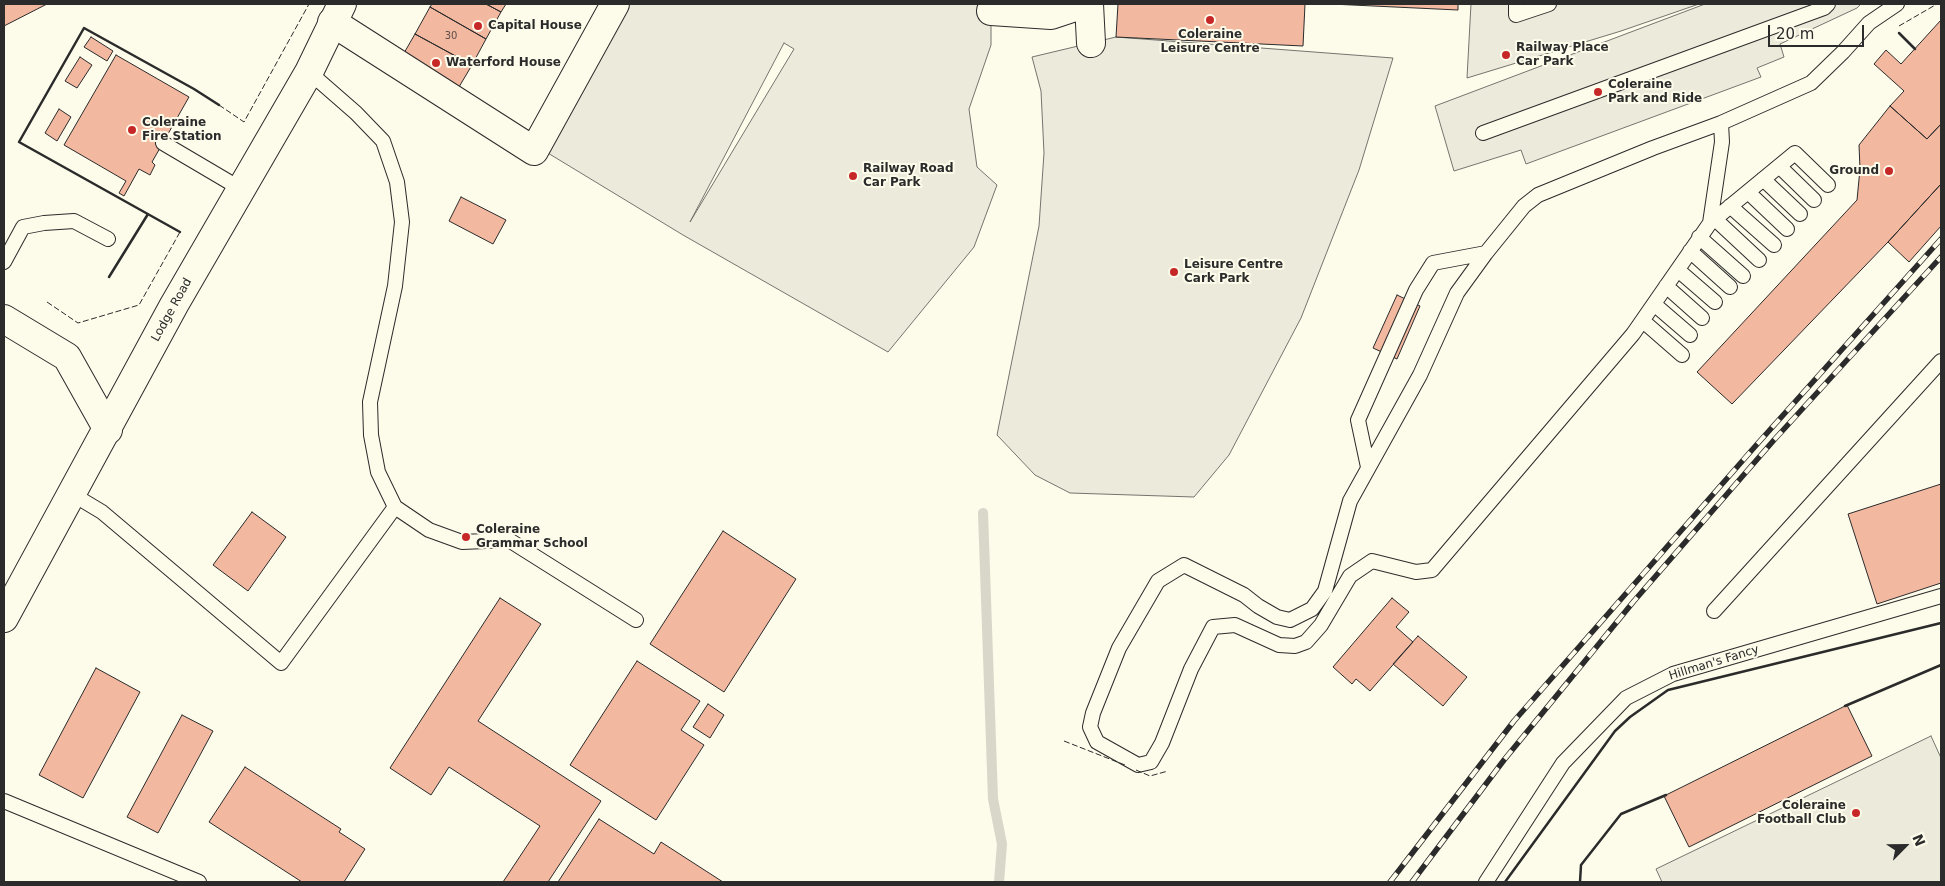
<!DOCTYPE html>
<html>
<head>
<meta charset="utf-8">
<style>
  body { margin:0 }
  #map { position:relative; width:1945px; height:886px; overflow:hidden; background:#fdfbea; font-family:"DejaVu Sans",sans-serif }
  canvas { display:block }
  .frame { position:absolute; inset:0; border:5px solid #2b2b2b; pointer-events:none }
  .north { position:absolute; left:1880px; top:821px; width:50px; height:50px; -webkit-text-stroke:4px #fdfbea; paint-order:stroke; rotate:67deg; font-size:14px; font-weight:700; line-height:20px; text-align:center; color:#2b2b2b }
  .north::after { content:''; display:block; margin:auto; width:18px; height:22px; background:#2b2b2b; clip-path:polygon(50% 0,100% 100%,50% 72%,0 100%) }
  .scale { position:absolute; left:1768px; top:25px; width:96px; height:22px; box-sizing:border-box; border:2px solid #2b2b2b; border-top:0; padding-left:6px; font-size:15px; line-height:18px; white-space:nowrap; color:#2b2b2b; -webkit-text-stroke:4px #fdfbea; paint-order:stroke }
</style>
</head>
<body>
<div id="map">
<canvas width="1945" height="886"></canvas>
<div class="frame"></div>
<div class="north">N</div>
<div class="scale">20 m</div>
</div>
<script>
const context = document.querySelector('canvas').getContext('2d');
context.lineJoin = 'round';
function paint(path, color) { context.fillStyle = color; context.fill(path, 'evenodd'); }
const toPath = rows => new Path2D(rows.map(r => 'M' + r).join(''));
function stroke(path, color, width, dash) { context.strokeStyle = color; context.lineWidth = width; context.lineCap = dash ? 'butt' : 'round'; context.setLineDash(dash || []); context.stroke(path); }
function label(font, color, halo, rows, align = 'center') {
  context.font = font + ' "DejaVu Sans",sans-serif'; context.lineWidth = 4; context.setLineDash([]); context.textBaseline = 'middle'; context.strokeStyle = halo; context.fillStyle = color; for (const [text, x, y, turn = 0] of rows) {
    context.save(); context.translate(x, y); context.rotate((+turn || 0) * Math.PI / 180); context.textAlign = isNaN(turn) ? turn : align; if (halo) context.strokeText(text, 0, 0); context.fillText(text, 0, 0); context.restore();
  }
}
const green = toPath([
  [1931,736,1941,758,1941,882,1662,882,1656,869,1931,736]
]);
const parking = toPath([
  [612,4,989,4,991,11,991,45,969,109,977,167,997,185,974,247,888,352,683,235,533,144,612,4],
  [784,43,794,49,690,222,784,43],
  [1471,4,1699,4,1621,31,1467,78,1471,4],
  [1705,4,1861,4,1857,8,1780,44,1784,57,1757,68,1761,77,1526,164,1521,150,1454,171,1435,106,1705,4],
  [1116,37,1393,58,1359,170,1301,318,1229,455,1194,497,1070,493,1035,475,997,435,1039,226,1044,153,1041,91,1032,57,1116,37]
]);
const stream = toPath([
  [983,513,993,799,1002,844,999,882]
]);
const building = toPath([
  [4,4,47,4,4,26,4,4],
  [432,4,486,4,501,12,486,39,430,7,432,4],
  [486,4,506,4,501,12,486,4],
  [1118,4,1305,4,1303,46,1116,37,1118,4],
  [1331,4,1458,4,1458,10,1331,4],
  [430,7,486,39,472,65,415,34,430,7],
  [1941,20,1941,124,1927,139,1890,106,1904,91,1874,64,1886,50,1901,64,1941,20],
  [415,34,472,65,456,92,400,60,415,34],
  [91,37,113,51,107,61,84,47,91,37],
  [116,55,189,97,152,162,155,165,150,175,139,169,124,196,119,193,126,181,64,145,116,55],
  [80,57,92,65,77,88,65,81,80,57],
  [1890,106,1927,139,1941,124,1941,184,1888,242,1732,404,1697,372,1857,200,1860,169,1859,145,1890,106],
  [59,109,71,117,57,141,45,133,59,109],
  [1941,184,1941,226,1909,262,1888,242,1941,184],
  [461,197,506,220,493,244,449,221,461,197],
  [1397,295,1420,306,1397,359,1373,348,1397,295],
  [1941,484,1941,583,1877,604,1848,514,1941,484],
  [252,512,286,537,248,591,213,565,252,512],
  [723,531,796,579,724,692,650,644,723,531],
  [500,598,541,624,478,721,601,801,548,882,503,882,540,826,449,767,431,795,390,768,500,598],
  [1392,598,1409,612,1396,627,1413,642,1370,691,1356,679,1352,684,1333,667,1392,598],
  [1418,636,1467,677,1443,706,1393,664,1418,636],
  [637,661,700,701,681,730,704,745,656,820,570,765,637,661],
  [96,668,140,692,83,798,39,775,96,668],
  [708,704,724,715,710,738,693,727,708,704],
  [1847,705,1872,756,1689,847,1664,796,1847,705],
  [182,715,213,731,158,833,127,817,182,715],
  [245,767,341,829,339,832,365,849,344,882,302,882,209,822,245,767],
  [599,819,654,854,661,842,723,882,558,882,599,819]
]);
const lane = toPath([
  [1516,4,1516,15,1549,4],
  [309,72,356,113,383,141,397,182,402,222,395,286,370,402,371,435,378,472,395,507,429,530,462,542,509,540,636,620],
  [1721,123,1722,142,1710,223,1633,334,1432,570,1416,572,1372,561,1350,576,1321,625,1306,642,1295,646,1279,645,1235,625,1213,627,1191,669,1162,743,1151,762,1138,765,1097,742,1090,727,1093,713,1119,648,1158,581,1184,565,1244,595,1258,606,1277,617,1290,620,1312,609,1325,591,1350,501,1420,375,1457,293,1486,253,1524,206,1538,195,1653,148,1721,123,1811,83,1843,52,1869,23,1897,4],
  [1483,133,1824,8,1828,4],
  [163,143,241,189],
  [1779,166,1814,200],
  [1763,179,1800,214],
  [1748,192,1787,229],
  [1730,206,1774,245],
  [1715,219,1759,260],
  [1710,223,1795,153,1828,185],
  [1699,237,1743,276],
  [1690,251,1730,287],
  [4,262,23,227,44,223,74,221,108,239],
  [1678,270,1715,302],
  [1666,286,1702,318],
  [1654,304,1690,335],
  [1643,321,1682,355],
  [1368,467,1358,420,1416,290,1433,263,1486,253],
  [72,494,102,512,281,663,395,507],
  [1714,611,1941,361],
  [4,801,199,882],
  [1486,882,1563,763,1626,698,1673,674,1941,596]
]);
const street = toPath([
  [1089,4,1091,43],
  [991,11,1051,15,1084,4],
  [332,22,534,151,615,4],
  [4,319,67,357,108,430]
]);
const primary = toPath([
  [4,618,174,305,309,72,342,4]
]);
const rail = toPath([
  [1390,882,1514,721,1759,442,1941,239],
  [1412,882,1504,760,1634,601,1774,440,1941,257]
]);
const fence = toPath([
  [1899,26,1937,4],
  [219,105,244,122,309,4],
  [47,302,78,323,139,305,180,232],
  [1064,741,1125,765],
  [1136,770,1150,776,1168,771]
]);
const wall = toPath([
  [1899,33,1915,49],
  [180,232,19,142,84,28,194,89,219,105],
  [109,277,148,214],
  [1845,706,1941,665],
  [1505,882,1615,731,1630,717,1668,690,1941,623],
  [1580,882,1581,865,1621,814,1666,795]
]);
const markers = [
  [1210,20,5,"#c62828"],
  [478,26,5,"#c62828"],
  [1506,55,5,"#c62828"],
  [436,63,5,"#c62828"],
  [1598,92,5,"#c62828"],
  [132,130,5,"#c62828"],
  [1889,171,5,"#c62828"],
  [853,176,5,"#c62828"],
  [1174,272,5,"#c62828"],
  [466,537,5,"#c62828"],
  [1856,813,5,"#c62828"]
];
const numberNames = [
  ["30",451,36]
];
const poiNames = [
  ["Capital House",488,26],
  ["Coleraine",1210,35,"center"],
  ["Leisure Centre",1210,49,"center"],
  ["Railway Place",1516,48],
  ["Car Park",1516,62],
  ["Waterford House",446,63],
  ["Coleraine",1608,85],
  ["Park and Ride",1608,99],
  ["Coleraine",142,123],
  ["Fire Station",142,137],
  ["Railway Road",863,169],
  ["Car Park",863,183],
  ["Ground",1879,171,"right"],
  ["Leisure Centre",1184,265],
  ["Cark Park",1184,279],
  ["Coleraine",476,530],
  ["Grammar School",476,544],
  ["Coleraine",1846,806,"right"],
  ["Football Club",1846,820,"right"]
];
const streetNames = [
  ["Lodge Road",172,310,-61],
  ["Hillman's Fancy",1714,663,-17]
];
paint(green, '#ecebdb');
stroke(green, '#74746e', 1);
paint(parking, '#eceadb');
stroke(parking, '#74746e', 1);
stroke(stream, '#d8d7c9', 10);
paint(building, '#f2b8a0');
stroke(building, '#2b2b2b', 1);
stroke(lane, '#2b2b2b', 16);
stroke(street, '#2b2b2b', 30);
stroke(primary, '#2b2b2b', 30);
stroke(lane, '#fdfbea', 14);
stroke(street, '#fdfbea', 28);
stroke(primary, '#fdfbea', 28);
stroke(rail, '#2b2b2b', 5.5);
stroke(rail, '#fdfbea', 4, [11]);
stroke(fence, '#2b2b2b', 1, [6, 2.5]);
stroke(wall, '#2b2b2b', 2.5);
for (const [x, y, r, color] of markers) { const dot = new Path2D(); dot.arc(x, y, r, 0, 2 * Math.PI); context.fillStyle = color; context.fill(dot); stroke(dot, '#fdfbea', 2); }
label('10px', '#5d4e48', null, numberNames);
label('bold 12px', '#2b2b2b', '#fdfbea', poiNames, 'left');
label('12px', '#2b2b2b', '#fdfbea', streetNames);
</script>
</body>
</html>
